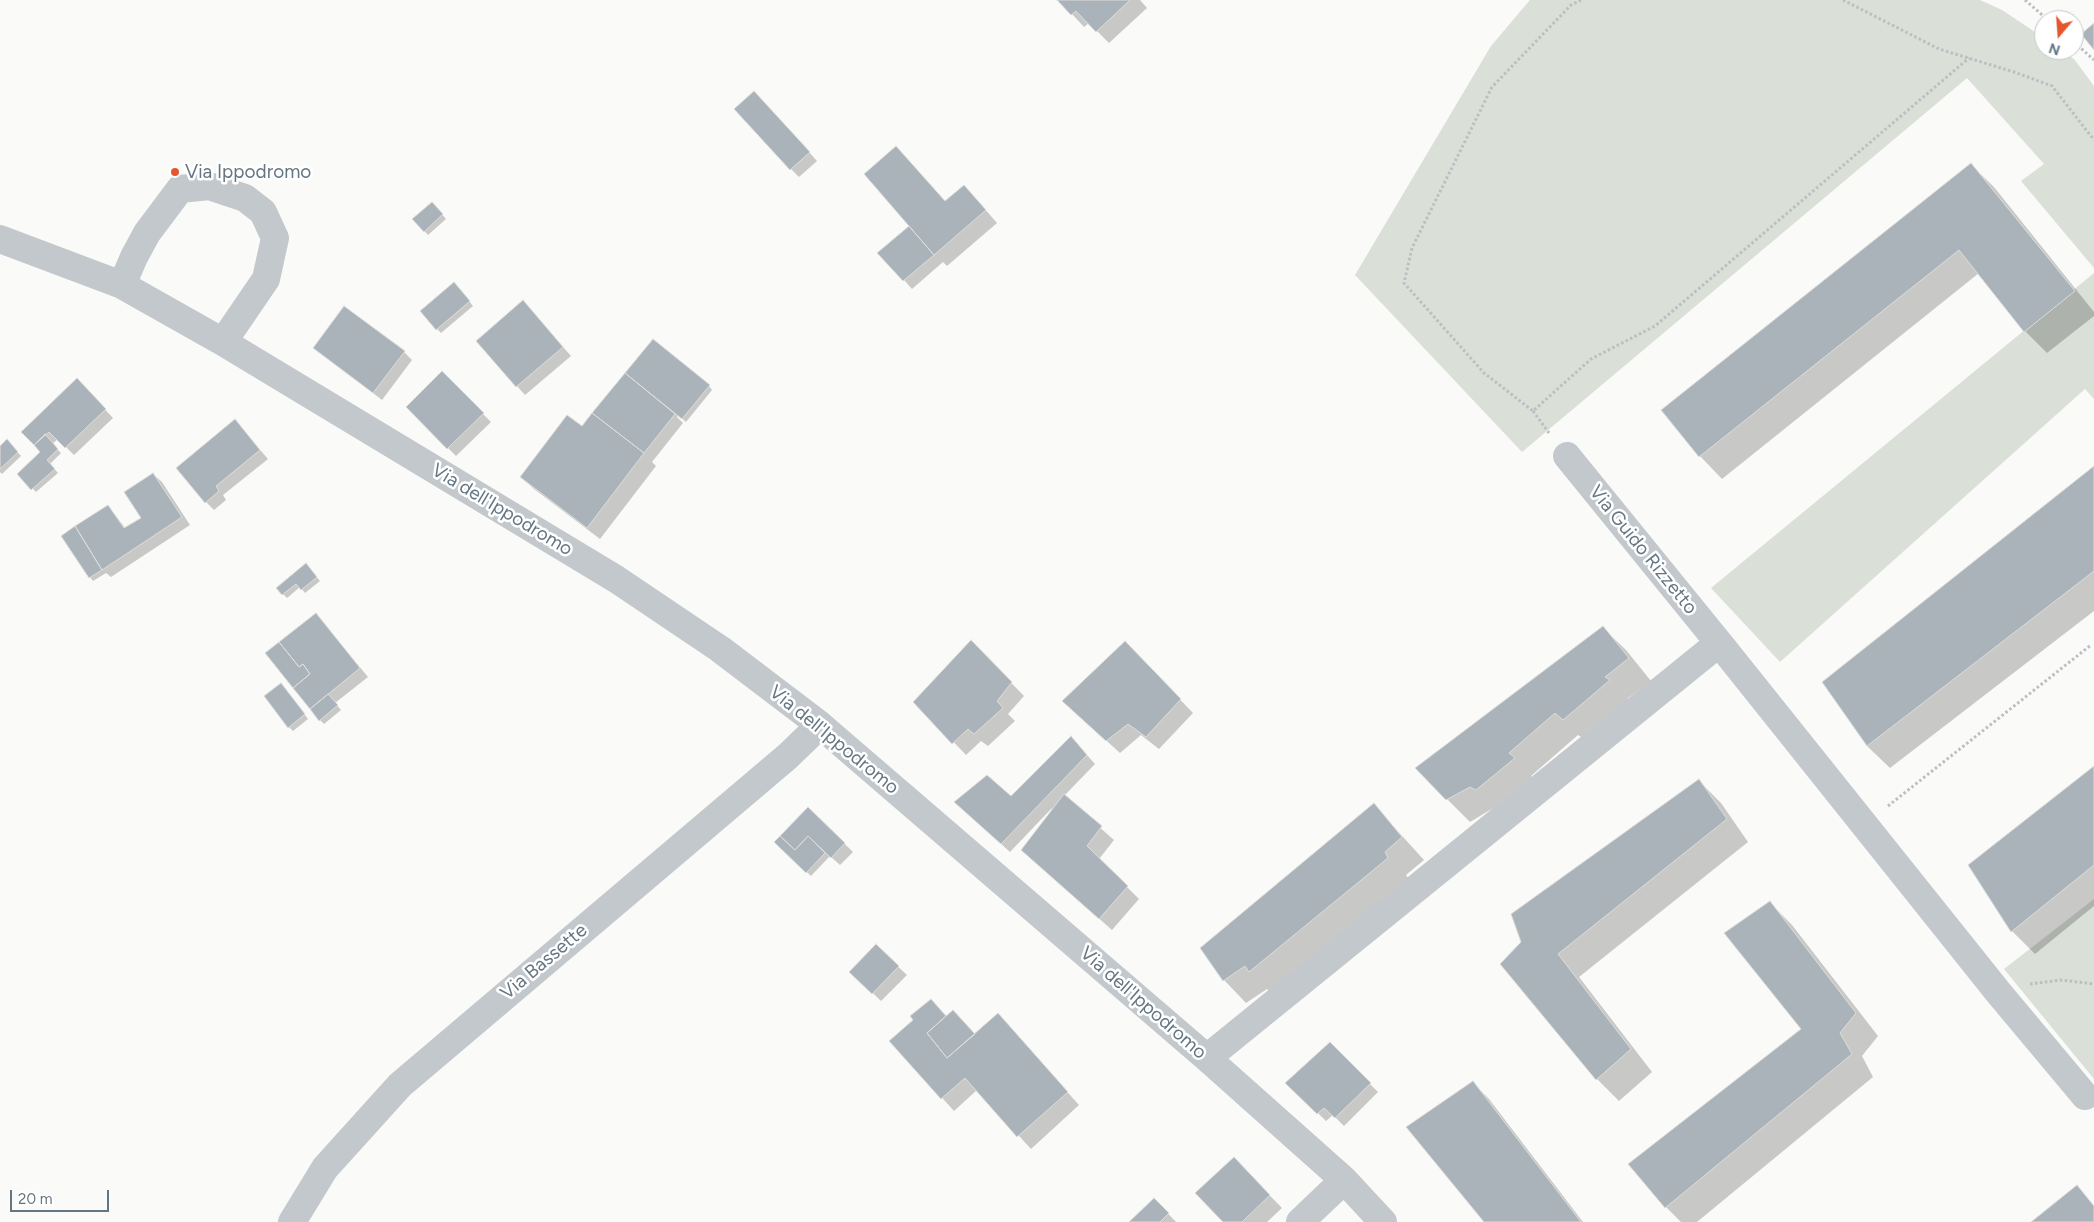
<!DOCTYPE html>
<html>
<head>
<meta charset="utf-8">
<style>
  body { margin:0 }
  #map { position:relative; width:2094px; height:1222px; overflow:hidden; background:#fafaf8; font-family:Figtree,sans-serif }
  canvas { display:block }
  .north { position:absolute; left:2034px; top:10px; width:50px; height:50px; box-sizing:border-box; background:#fff; border:1px solid #c1c8cd; border-radius:50%; rotate:198deg; font-size:14px; font-weight:700; line-height:20px; text-align:center; color:#657683 }
  .north::after { content:''; display:block; margin:auto; width:18px; height:22px; background:#e4572e; clip-path:polygon(50% 0,100% 100%,50% 72%,0 100%) }
  .scale { position:absolute; left:10px; top:1190px; width:99px; height:22px; box-sizing:border-box; border:2px solid #657683; border-top:0; padding-left:6px; font-size:15px; line-height:18px; white-space:nowrap; color:#657683; -webkit-text-stroke:4px #fff; paint-order:stroke }
</style>
</head>
<body>
<div id="map">
<canvas width="2094" height="1222"></canvas>
<div class="north">N</div>
<div class="scale">20 m</div>
</div>
<script>
const context = document.querySelector('canvas').getContext('2d');
context.lineJoin = 'round';
function paint(path, color) { context.fillStyle = color; context.fill(path, 'evenodd'); }
const toPath = rows => new Path2D(rows.map(r => 'M' + r).join(''));
function stroke(path, color, width, dash) { context.strokeStyle = color; context.lineWidth = width; context.lineCap = dash ? 'butt' : 'round'; context.setLineDash(dash || []); context.stroke(path); }
function label(font, color, halo, rows, align = 'center') {
  context.font = font + ' Figtree,sans-serif'; context.lineWidth = 5; context.setLineDash([]); context.textBaseline = 'middle'; context.strokeStyle = halo; context.fillStyle = color; for (const [text, x, y, turn = 0] of rows) {
    context.save(); context.translate(x, y); context.rotate((+turn || 0) * Math.PI / 180); context.textAlign = isNaN(turn) ? turn : align; if (halo) context.strokeText(text, 0, 0); context.fillText(text, 0, 0); context.restore();
  }
}
const green = toPath([
  [1530,0,1980,0,2002,10,2044,38,2044,50,2061,50,2074,59,2094,86,2094,268,2021,181,2044,164,1967,78,1522,452,1355,275,1491,46],
  [2094,273,2094,399,2085,389,1780,662,1711,588],
  [2094,899,2094,1079,2004,969]
]);
const shadow = toPath([
  [1059,0,1140,0,1147,8,1109,43,1089,23,1084,27],
  [763,101,817,161,799,177,791,169],
  [896,147,946,202,976,199,997,223,947,266,943,262,912,289,904,280,910,226],
  [1971,165,1994,187,2094,312,2094,316,2047,353,2025,331,1979,273,1722,479,1700,456],
  [432,203,446,219,428,235,414,220],
  [458,287,473,306,441,333,437,329],
  [531,310,571,356,525,395,477,341],
  [314,348,404,352,412,360,382,400],
  [442,373,491,422,456,456,407,407],
  [630,377,709,386,712,390,686,422,678,415,677,417,683,423,652,462,656,466,600,539,534,489,521,477,582,428],
  [77,380,113,418,74,455,58,439,52,444,61,453,50,464,58,473,36,492,19,474,42,452,23,432],
  [235,421,268,459,223,495,226,500,214,510,206,502],
  [7,441,21,456,2,474,0,472,0,447],
  [2094,467,2094,611,1890,768,1867,746],
  [153,474,162,482,190,525,111,577,106,573,93,581,90,577,108,506,126,529,143,518],
  [310,569,320,581,305,593,300,587,287,598,283,594],
  [316,614,368,677,335,703,341,710,324,724,320,720],
  [1603,628,1626,650,1651,681,1627,699,1632,704,1587,741,1578,735,1531,776,1537,782,1470,822,1447,799],
  [971,642,1024,696,1008,714,1015,721,988,746,981,741,966,755,915,702],
  [1137,655,1193,713,1159,749,1141,735,1120,753,1076,713],
  [285,688,308,719,293,731,289,727],
  [1079,746,1095,764,1064,796,1114,840,1099,859,1139,899,1112,930,1035,862,1052,808,1010,852,964,810,1011,798],
  [2094,767,2094,906,2035,954,2012,931,1970,866],
  [1699,781,1721,803,1748,842,1579,977,1652,1072,1619,1101,1597,1079,1501,964],
  [1374,805,1424,860,1406,875,1410,881,1272,994,1267,989,1246,1003,1224,980],
  [808,808,853,852,840,865,830,856,811,876,776,842],
  [1770,903,1792,925,1878,1036,1862,1056,1873,1077,1697,1222,1681,1222,1666,1207,1803,1029],
  [876,946,907,975,881,1001,851,972],
  [943,1013,975,1036,1010,1028,1079,1105,1031,1149,977,1090,954,1111,891,1041],
  [1330,1044,1378,1092,1344,1126,1333,1115,1326,1121,1287,1083],
  [1473,1083,1489,1099,1583,1222,1485,1222],
  [1246,1171,1282,1208,1267,1222,1224,1222],
  [1154,1199,1176,1222,1131,1222]
]);
const building = toPath([
  [1057,0,1130,0,1096,32,1076,11,1071,15,1057,0],
  [2094,23,2094,50,2081,34,2094,23],
  [754,91,810,152,790,170,734,109,754,91],
  [896,146,945,201,964,185,986,210,934,255,864,174,896,146],
  [1971,163,2075,291,2024,332,1959,250,1699,457,1661,410,1971,163],
  [432,202,443,214,424,232,412,219,432,202],
  [909,226,934,255,903,281,877,253,909,226],
  [454,282,470,301,436,330,420,311,454,282],
  [523,300,563,347,516,387,476,341,523,300],
  [344,306,405,351,373,393,313,348,344,306],
  [653,339,710,385,682,419,625,373,653,339],
  [442,371,484,413,447,449,406,407,442,371],
  [625,373,675,414,644,453,592,413,625,373],
  [77,378,106,409,65,448,49,432,34,445,21,432,77,378],
  [592,413,644,453,587,528,520,477,567,415,582,426,592,413],
  [235,419,260,450,216,486,219,491,205,503,176,468,235,419],
  [45,434,58,449,47,460,55,469,31,490,17,474,40,452,34,445,45,434],
  [7,439,18,452,0,469,0,446,7,439],
  [2094,466,2094,571,1867,746,1822,682,2094,466],
  [153,473,182,517,102,570,75,526,108,505,124,528,141,518,124,492,153,473],
  [75,526,102,570,89,578,61,536,75,526],
  [306,563,317,577,301,590,296,584,282,595,276,588,306,563],
  [316,613,360,668,310,709,293,688,310,674,303,664,299,667,279,642,316,613],
  [1603,626,1629,658,1605,677,1610,680,1563,720,1555,713,1509,753,1515,758,1476,790,1470,787,1446,800,1415,768,1603,626],
  [971,640,1012,682,997,701,1003,708,974,734,968,729,952,744,913,702,971,640],
  [1125,641,1181,699,1146,737,1128,724,1106,741,1062,701,1125,641],
  [279,642,299,667,303,664,310,674,293,688,265,653,279,642],
  [281,683,305,714,288,728,264,696,281,683],
  [328,694,338,705,319,721,310,709,328,694],
  [1071,736,1087,755,1001,844,954,802,987,775,1011,796,1071,736],
  [2094,766,2094,865,2011,932,1968,865,2094,766],
  [1699,779,1727,819,1558,954,1631,1049,1596,1080,1500,964,1521,942,1511,914,1699,779],
  [1064,794,1102,826,1087,846,1128,886,1099,919,1021,850,1064,794],
  [1374,803,1402,837,1385,852,1388,858,1249,972,1245,966,1223,981,1200,948,1374,803],
  [808,807,845,843,831,858,808,836,795,850,780,836,808,807],
  [780,836,795,850,808,836,825,853,806,873,774,842,780,836],
  [1770,901,1856,1013,1840,1033,1852,1054,1665,1208,1628,1164,1801,1029,1724,933,1770,901],
  [876,944,899,966,872,994,849,972,876,944],
  [931,999,946,1016,927,1033,947,1058,998,1013,1068,1092,1017,1137,965,1078,941,1099,889,1041,913,1020,910,1016,931,999],
  [953,1010,975,1034,947,1058,927,1033,953,1010],
  [1330,1042,1371,1083,1335,1118,1324,1108,1317,1114,1285,1083,1330,1042],
  [1473,1081,1581,1222,1484,1222,1406,1127,1473,1081],
  [1234,1157,1270,1195,1242,1222,1223,1222,1195,1193,1234,1157],
  [2077,1185,2094,1206,2094,1222,2031,1222,2077,1185],
  [1154,1198,1169,1213,1160,1222,1129,1222,1154,1198]
]);
const path = toPath([
  [1581,0,1571,5,1492,87,1412,248,1404,283,1484,373,1533,411,1591,359,1655,326,1969,58],
  [1843,0,1939,49,2014,72,2052,86,2094,140],
  [2025,0,2048,20],
  [2074,42,2094,60],
  [1533,411,1549,433],
  [1888,806,2091,645],
  [2030,984,2061,980,2094,984]
]);
const minor = toPath([
  [0,239,122,285,223,342,616,579,720,649,820,725,1207,1058,1344,1180,1383,1222],
  [122,285,134,257,147,233,180,189,209,186,245,198,263,212,275,238,266,279,223,342],
  [1567,456,1719,643],
  [1207,1058,1719,643,1998,992,2085,1096],
  [292,1222,325,1168,400,1085,788,756,820,725],
  [1300,1222,1344,1180]
]);
const markers = [
  [175,172,5,"#e4572e"]
];
const poiNames = [
  ["Via Ippodromo",185,172]
];
const streetNames = [
  ["Via dell'Ippodromo",502,510,31],
  ["Via Guido Rizzetto",1643,550,51],
  ["Via dell'Ippodromo",834,740,39],
  ["Via Bassette",544,962,-40],
  ["Via dell'Ippodromo",1143,1003,41]
];
paint(green, '#dadfd7');
paint(shadow, '#0003');
paint(building, '#aab3b9');
stroke(building, '#dcdcda', 1);
stroke(path, '#bbbfc2', 3, [2.5, 2.5]);
stroke(minor, '#c3c8cc', 28);
for (const [x, y, r, color] of markers) { const dot = new Path2D(); dot.arc(x, y, r, 0, 2 * Math.PI); context.fillStyle = color; context.fill(dot); stroke(dot, '#fff', 2); }
label('19px', '#657683', '#fff', poiNames, 'left');
label('19px', '#657683', '#fff', streetNames);
</script>
</body>
</html>
